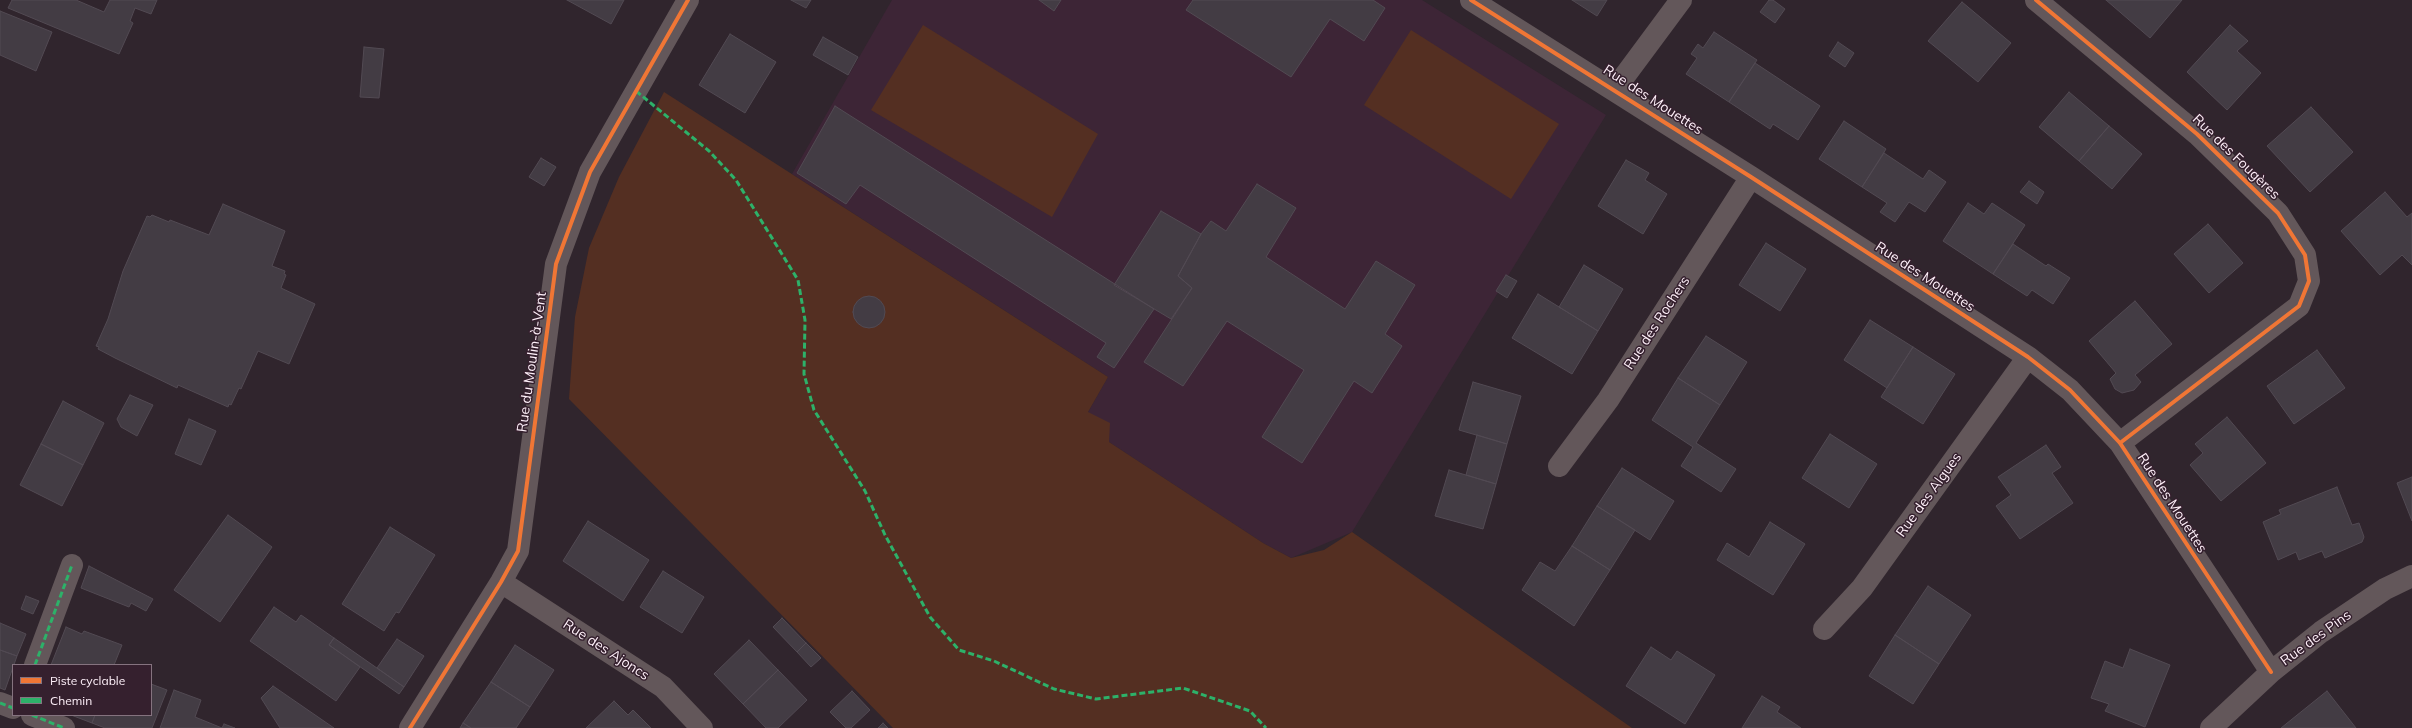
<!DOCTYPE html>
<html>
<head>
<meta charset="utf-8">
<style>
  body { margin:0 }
  #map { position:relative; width:2412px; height:728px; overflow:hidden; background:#30252d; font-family:Mulish,sans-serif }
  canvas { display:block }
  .legend { position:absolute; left:12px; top:664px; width:140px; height:52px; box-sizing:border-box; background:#35202e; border:1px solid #85737f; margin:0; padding:5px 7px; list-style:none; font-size:12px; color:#fef0f9 }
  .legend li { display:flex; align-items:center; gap:8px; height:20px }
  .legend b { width:20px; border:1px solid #85737f }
</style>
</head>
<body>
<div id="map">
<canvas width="2412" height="728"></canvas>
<ul class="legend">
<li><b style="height:5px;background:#f07635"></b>Piste cyclable</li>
<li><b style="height:5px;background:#2db169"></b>Chemin</li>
</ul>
</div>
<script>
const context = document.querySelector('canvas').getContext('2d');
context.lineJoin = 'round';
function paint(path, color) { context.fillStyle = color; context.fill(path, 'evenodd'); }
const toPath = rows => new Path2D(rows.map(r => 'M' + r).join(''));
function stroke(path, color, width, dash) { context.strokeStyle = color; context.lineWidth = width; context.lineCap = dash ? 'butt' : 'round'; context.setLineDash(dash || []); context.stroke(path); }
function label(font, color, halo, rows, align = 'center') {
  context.font = font + ' Mulish,sans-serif'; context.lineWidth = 3; context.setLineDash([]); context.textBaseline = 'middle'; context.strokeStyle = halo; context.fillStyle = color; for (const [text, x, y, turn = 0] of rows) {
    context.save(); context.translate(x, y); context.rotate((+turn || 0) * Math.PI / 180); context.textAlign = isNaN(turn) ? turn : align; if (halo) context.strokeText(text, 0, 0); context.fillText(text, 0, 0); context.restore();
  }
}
const built = toPath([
  [892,0,1422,0,1606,115,1352,532,1291,558,1263,543,1109,442,1088,412,1108,377,792,174]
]);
const green = toPath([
  [923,25,1098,134,1052,217,871,110],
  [1411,30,1559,124,1511,199,1364,105],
  [664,92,1108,377,1088,412,1110,423,1109,442,1263,543,1291,558,1324,550,1352,532,1632,728,893,728,569,399,575,317,589,248,619,177]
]);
const building = toPath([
  [12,0,76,0,104,12,110,0,157,0,151,14,135,8,130,21,133,23,119,54,8,8,12,0],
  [567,0,624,0,611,24,567,0],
  [791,0,811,0,806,8,791,0],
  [1039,0,1061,0,1054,11,1039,0],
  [1193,0,1373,0,1385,8,1364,41,1330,19,1291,77,1186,10,1193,0],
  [1572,0,1607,0,1597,16,1572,0],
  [1769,0,1773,0,1785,9,1775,23,1760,12,1769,0],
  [2106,0,2182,0,2150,38,2106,0],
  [1962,2,2011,43,1978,82,1928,41,1962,2],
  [0,11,52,32,36,71,0,55,0,11],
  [2230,25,2248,41,2237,51,2261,73,2227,110,2187,72,2230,25],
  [1714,32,1757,60,1729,102,1686,74,1697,58,1691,54,1698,44,1703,48,1714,32],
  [730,34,776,62,745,113,699,85,730,34],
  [823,37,858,57,848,75,813,55,823,37],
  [1838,42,1854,53,1845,67,1829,56,1838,42],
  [364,47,384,49,379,98,360,97,364,47],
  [1755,63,1820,106,1798,140,1773,124,1770,129,1729,102,1755,63],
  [2069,92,2109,126,2079,161,2039,127,2069,92],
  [835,106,1154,309,1114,368,1097,357,1106,343,860,185,846,204,797,173,835,106],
  [2311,107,2353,152,2310,192,2267,146,2311,107],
  [1844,121,1886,149,1862,187,1819,159,1844,121],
  [2109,126,2142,154,2112,189,2079,161,2109,126],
  [1884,153,1923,179,1929,170,1946,182,1925,212,1909,202,1895,222,1880,212,1887,203,1862,187,1884,153],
  [541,158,556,167,544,186,529,177,541,158],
  [1626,160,1649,173,1645,180,1667,194,1643,234,1598,206,1626,160],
  [2029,181,2044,192,2037,204,2020,192,2029,181],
  [1257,184,1296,208,1266,257,1345,309,1376,261,1415,285,1385,334,1402,346,1372,393,1354,381,1302,463,1262,437,1304,370,1227,321,1183,386,1144,362,1192,288,1178,276,1201,234,1211,221,1226,231,1257,184],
  [2385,192,2407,217,2412,213,2412,265,2402,255,2380,275,2341,231,2385,192],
  [1968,203,1984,214,1992,203,2025,225,1993,274,1943,241,1968,203],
  [223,204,285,231,272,266,285,271,284,274,286,275,281,288,315,304,289,364,258,351,241,389,239,388,231,405,229,404,228,407,178,385,177,388,115,358,98,349,99,347,96,346,108,319,123,271,147,216,150,217,152,215,169,222,170,220,209,235,223,204],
  [1161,211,1201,234,1178,276,1192,288,1171,319,1114,285,1161,211],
  [2208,224,2243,263,2209,293,2174,254,2208,224],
  [1766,243,1806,269,1780,311,1739,285,1766,243],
  [2013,244,2046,266,2048,264,2070,278,2053,304,2032,290,2027,296,1993,274,2013,244],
  [1584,265,1623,289,1598,331,1559,307,1584,265],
  [1506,275,1517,281,1507,298,1496,291,1506,275],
  [1538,294,1598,331,1572,374,1512,338,1538,294],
  '853 312a16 16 0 1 1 32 0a16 16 0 1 1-32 0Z',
  [2135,301,2172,344,2135,375,2141,382,2134,390,2122,393,2115,389,2110,379,2116,373,2089,341,2135,301],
  [1870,320,1913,347,1887,388,1844,360,1870,320],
  [1706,336,1747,362,1720,405,1678,378,1706,336],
  [1913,347,1955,374,1923,424,1881,397,1913,347],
  [2317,350,2345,388,2294,424,2267,386,2317,350],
  [1678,378,1720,405,1696,443,1736,469,1721,492,1681,466,1693,447,1652,420,1678,378],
  [1473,382,1521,396,1507,444,1459,430,1473,382],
  [130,395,153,405,137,436,121,427,117,419,130,395],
  [63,401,104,423,83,465,41,444,63,401],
  [2227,417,2266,463,2221,501,2190,465,2203,453,2195,444,2227,417],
  [189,419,216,431,201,465,175,454,189,419],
  [1830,434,1877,464,1849,508,1802,478,1830,434],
  [1477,435,1507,444,1496,484,1466,475,1477,435],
  [41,444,83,465,62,506,20,485,41,444],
  [2046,445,2061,467,2052,473,2073,503,2020,539,1996,506,2011,495,1998,477,2046,445],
  [1622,468,1674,501,1650,540,1597,506,1622,468],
  [1449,470,1496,484,1483,529,1435,516,1449,470],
  [2412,477,2412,521,2397,483,2412,477],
  [2337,487,2352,525,2359,523,2364,537,2362,542,2325,558,2322,551,2299,560,2296,552,2278,560,2263,522,2281,514,2279,510,2337,487],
  [1597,506,1635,530,1610,570,1572,546,1597,506],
  [228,515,272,547,220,622,174,590,228,515],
  [588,521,649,560,623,601,563,561,588,521],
  [1770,522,1805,544,1773,595,1717,560,1727,543,1749,557,1770,522],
  [390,527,435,555,399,613,396,612,384,631,342,604,390,527],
  [1572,546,1610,570,1574,626,1522,590,1540,562,1555,571,1572,546],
  [89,566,153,599,146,611,131,603,129,607,81,588,89,566],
  [663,571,704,597,682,633,640,607,663,571],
  [1928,586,1971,615,1939,664,1895,635,1928,586],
  [26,596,39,601,33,614,21,609,26,596],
  [274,607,296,622,301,615,334,638,329,645,360,667,336,701,250,641,274,607],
  [782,618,806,643,797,652,773,627,782,618],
  [0,623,26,634,17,656,0,650,0,623],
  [66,627,82,634,84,631,122,645,114,665,51,665,66,627],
  [1895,635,1939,664,1913,704,1869,676,1895,635],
  [334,638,404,687,399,694,329,645,334,638],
  [397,639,424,656,404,687,377,668,397,639],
  [749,640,778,670,743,704,714,674,749,640],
  [806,643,821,658,811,667,797,652,806,643],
  [515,645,554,670,530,707,491,682,515,645],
  [1651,647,1671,660,1677,651,1715,675,1685,724,1626,686,1651,647],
  [2130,649,2170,665,2145,727,2105,711,2109,704,2091,698,2105,661,2123,668,2130,649],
  [0,650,17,656,5,690,0,688,0,650],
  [778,670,807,700,778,728,766,728,743,704,778,670],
  [491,682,530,707,516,728,471,728,463,723,491,682],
  [151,684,167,690,152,728,105,728,92,723,95,715,151,715,151,684],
  [273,686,334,728,280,728,261,698,273,686],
  [174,690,201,700,195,717,222,728,160,728,174,690],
  [852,691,870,710,851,728,846,728,830,712,852,691],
  [2327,691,2356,728,2281,728,2327,691],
  [1762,696,1780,707,1777,712,1801,728,1742,728,1762,696],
  [614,701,628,715,633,710,651,728,586,728,614,701],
  [71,715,95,715,92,723,71,715],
  [463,723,471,728,460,728,463,723],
  [883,723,888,728,878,728,883,723],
  [224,724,235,728,222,728,224,724]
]);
const minor = toPath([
  [1471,0,1751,177,2028,357,2070,390,2120,443,2271,672],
  [2036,0,2197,134,2278,213,2305,255,2309,281,2299,306,2120,443],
  [1615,89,1681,0],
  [1559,466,1608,400,1751,177],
  [501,582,663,687,702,728],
  [1824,629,1862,588,2028,357],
  [35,665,72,565],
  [0,703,13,708],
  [32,715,64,728],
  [410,728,501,582,518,551,556,264,590,172,688,0],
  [2211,728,2271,672,2321,632,2385,589,2412,576]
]);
const quiet = toPath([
  [636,91,709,151,736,180,798,280,805,320,804,374,814,410,865,491,885,535,930,617,959,650,994,661,1054,689,1096,699,1183,688,1250,711,1266,728],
  [35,665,72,565],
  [0,703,13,708],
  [32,715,64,728]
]);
const cycleway = toPath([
  [1471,0,1751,177,2028,357,2070,390,2120,443,2271,672],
  [2036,0,2197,134,2278,213,2305,255,2309,281,2299,306,2120,443],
  [410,728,501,582,518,551,556,264,590,172,688,0]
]);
const streetNames = [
  ["Rue des Mouettes",1653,100,33],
  ["Rue des Fougères",2236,157,44],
  ["Rue des Mouettes",1925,277,33],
  ["Rue des Rochers",1657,323,-57],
  ["Rue du Moulin-à-Vent",532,362,-82],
  ["Rue des Algues",1929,495,-54],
  ["Rue des Mouettes",2172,503,57],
  ["Rue des Pins",2316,638,-36],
  ["Rue des Ajoncs",606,650,33]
];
paint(built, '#3d2536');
paint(green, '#542f22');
paint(building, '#433c44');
stroke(building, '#524a53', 1);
stroke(minor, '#63575a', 22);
stroke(quiet, '#2db169', 3, [6, 3]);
stroke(cycleway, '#f07635', 4);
label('14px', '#fef0f9', '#35202e', streetNames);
</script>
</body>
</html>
